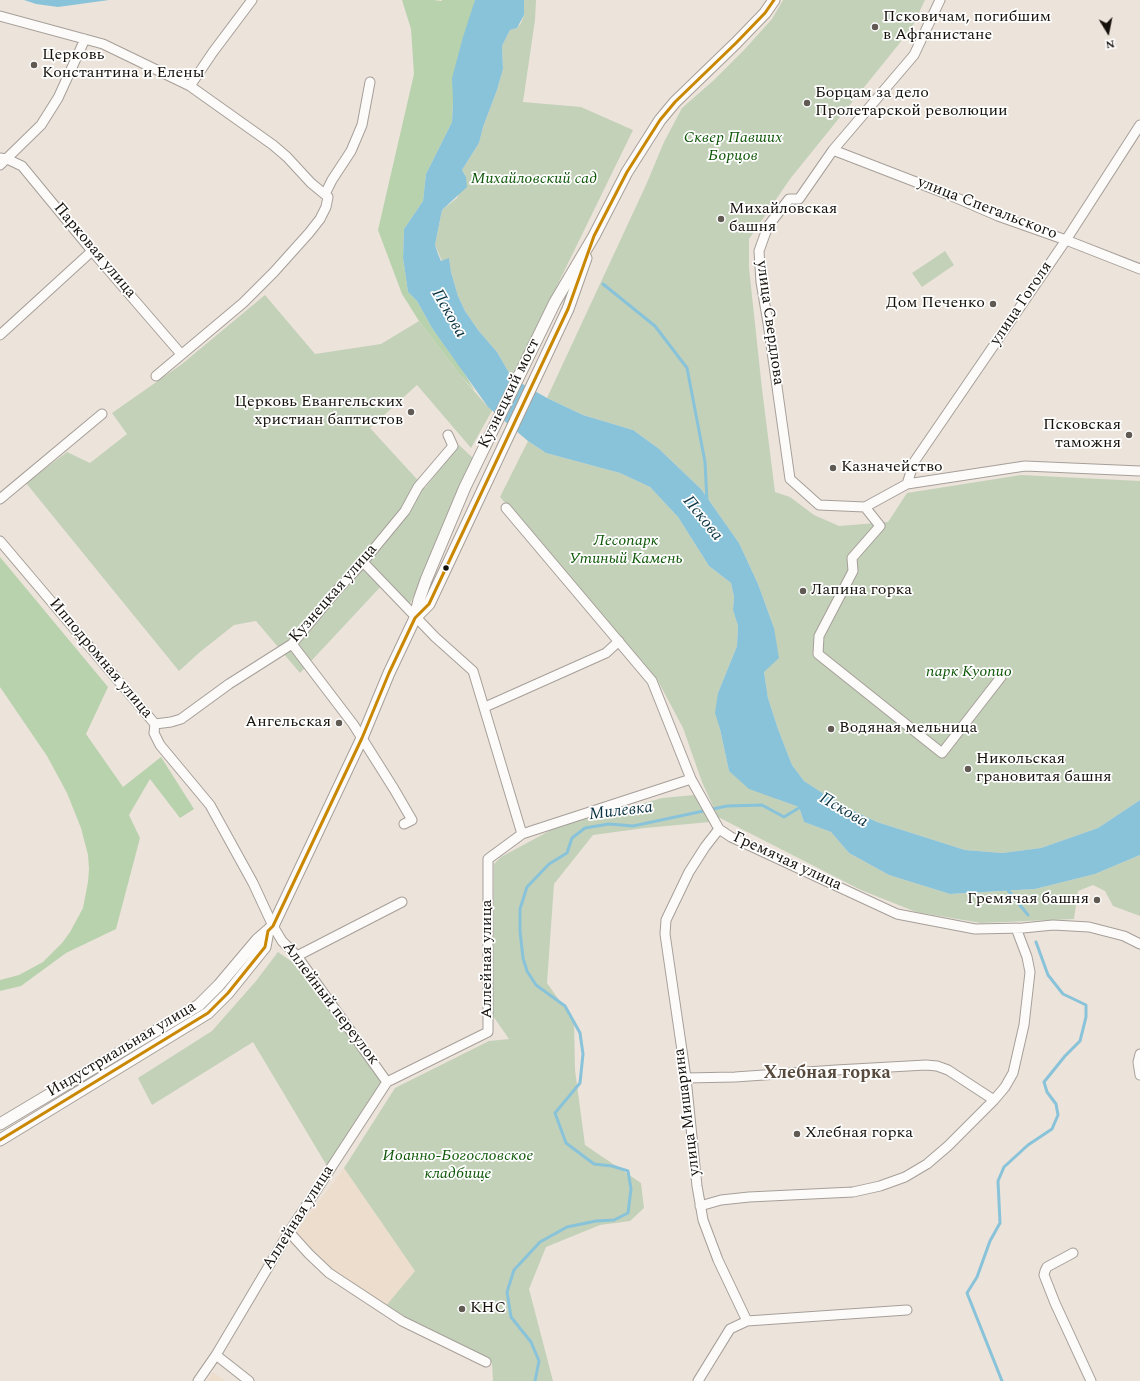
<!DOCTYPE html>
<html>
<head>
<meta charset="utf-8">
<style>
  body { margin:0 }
  #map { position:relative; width:1140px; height:1381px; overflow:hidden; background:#ece3da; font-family:Spectral,serif }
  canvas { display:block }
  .north { position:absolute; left:1088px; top:12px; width:40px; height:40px; -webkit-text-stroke:3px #fff; paint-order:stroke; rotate:170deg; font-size:11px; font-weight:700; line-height:16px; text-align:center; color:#15100a }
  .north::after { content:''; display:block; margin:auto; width:14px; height:18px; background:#15100a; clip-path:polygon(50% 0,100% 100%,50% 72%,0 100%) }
</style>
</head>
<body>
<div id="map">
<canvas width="1140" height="1381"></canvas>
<div class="north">N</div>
</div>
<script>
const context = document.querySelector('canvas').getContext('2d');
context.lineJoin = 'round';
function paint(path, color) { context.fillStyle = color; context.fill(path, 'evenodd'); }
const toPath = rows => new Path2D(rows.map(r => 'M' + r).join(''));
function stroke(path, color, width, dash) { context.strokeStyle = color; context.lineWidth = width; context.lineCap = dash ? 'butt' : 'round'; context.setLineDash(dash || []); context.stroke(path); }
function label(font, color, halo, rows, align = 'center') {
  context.font = font + ' Spectral,serif'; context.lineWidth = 3.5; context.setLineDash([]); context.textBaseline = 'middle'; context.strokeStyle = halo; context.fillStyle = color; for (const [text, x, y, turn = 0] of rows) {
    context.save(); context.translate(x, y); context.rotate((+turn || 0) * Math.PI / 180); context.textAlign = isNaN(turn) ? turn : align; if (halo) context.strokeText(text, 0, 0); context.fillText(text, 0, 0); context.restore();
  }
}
const built = toPath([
  [344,1168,415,1271,385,1307,288,1242],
  [213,1372,225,1381,207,1381]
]);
const green = toPath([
  [524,0,536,0,535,20,523,102,581,107,633,130,512,378,497,352,478,330,465,311,458,296,451,272,449,259,442,261,435,245,442,210,457,198,466,177,462,170,479,143,483,127,497,90,503,69,502,46,510,30,517,28,521,23,524,15],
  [783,0,925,0,913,25,899,44,790,179,749,239,749,268,762,389,775,492,790,497,814,515,839,526,888,522,907,493,1021,475,1140,481,1140,800,1098,828,1041,848,1002,853,965,850,877,822,841,805,804,781,792,765,778,729,768,698,764,672,774,628,758,584,739,543,701,489,658,448,633,430,583,415,547,398,646,185,664,142,682,108,714,80,744,50,772,19],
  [945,251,954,265,922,287,912,273],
  [265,295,315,354,381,344,419,321,460,375,488,407,493,409,471,448,417,385,370,428,425,488,459,445,473,458,409,606,384,583,300,673,256,621,234,625,200,652,179,671,26,483,67,452,90,463,127,434,112,413,182,364],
  [528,441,546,453,620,473,650,487,678,517,709,566,731,583,734,597,733,610,738,626,737,646,718,693,720,729,729,771,777,799,799,807,804,822,831,832,849,853,889,875,950,894,1035,889,1095,874,1140,855,1140,916,1113,906,1105,891,1093,885,1078,891,1074,919,981,923,916,912,861,890,718,817,702,782,683,728,657,679,500,497],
  [694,795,710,822,645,828,593,835,554,884,547,983,574,1021,575,1070,585,1145,641,1183,644,1208,630,1221,600,1225,546,1247,529,1289,553,1381,492,1381,493,1380,492,1363,385,1307,415,1271,344,1168,395,1088,489,1041,509,1039,493,1016,494,864,501,857,562,824,598,816,662,798],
  [278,952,298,966,383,1082,327,1166,253,1042,152,1105,138,1078,212,1031,256,981]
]);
const forest = toPath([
  [402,0,433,0,442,1,442,0,475,0,453,101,452,122,426,174,423,201,404,229,403,258,408,292,417,301,432,328,461,368,475,391,460,375,419,321,402,294,378,230,414,74,411,29],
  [0,557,108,687,86,734,123,787,161,757,194,809,180,818,150,779,129,815,140,838,116,929,66,953,21,986,0,991,0,980,19,975,43,962,62,943,70,932,83,908,88,882,89,869,88,855,81,828,67,793,47,756,0,687]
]);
const water = toPath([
  [24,0,109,0,58,7,36,4],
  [475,0,524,0,524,15,517,28,510,30,502,46,503,69,497,90,483,127,479,143,462,170,466,177,467,187,442,210,435,245,438,254,441,261,449,258,451,272,458,296,465,311,478,330,497,352,512,378,547,398,583,415,633,430,658,448,701,489,739,543,758,584,774,628,779,658,764,672,768,698,778,729,792,765,804,781,841,805,877,822,965,850,1002,853,1041,848,1098,828,1140,800,1140,855,1095,874,1035,889,950,894,889,875,849,853,831,832,804,822,799,807,749,789,729,771,720,729,715,713,718,693,737,646,738,626,733,610,734,597,731,583,709,566,678,517,650,487,620,473,546,453,528,441,488,407,432,328,417,301,408,292,403,258,404,229,423,201,426,174,452,122,453,101,452,78,463,37]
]);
const stream = toPath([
  [603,284,655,326,687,368,705,462,707,501],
  [1007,889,1028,915],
  [535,1381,539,1361,531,1342,511,1317,507,1292,514,1270,540,1242,567,1227,596,1221,614,1220,628,1213,631,1189,628,1171,612,1166,594,1164,566,1143,555,1113,580,1083,583,1054,580,1033,565,1006,536,985,527,971,523,958,520,931,520,909,527,887,549,864,567,853,572,838,585,828,609,824,633,826,727,806,762,805,784,817,802,806],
  [1002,1381,967,1293,977,1277,990,1241,1000,1223,998,1181,1004,1167,1028,1145,1052,1129,1058,1115,1056,1104,1047,1092,1044,1082,1065,1056,1080,1041,1086,1017,1086,1005,1063,994,1048,975,1036,942]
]);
const minor = toPath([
  [940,0,914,55,833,150,799,199,789,199,768,226,759,251,761,282,768,323,790,479,819,505,865,507,907,484,1025,466,1140,471],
  [0,16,103,44,190,86,273,145,287,157,311,183,328,197,326,207,320,219,309,233,274,272,243,303,156,376],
  [190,86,213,52,252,0],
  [833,150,952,196,998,216,1066,240,1140,269],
  [0,158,7,159,22,166,92,251,181,354],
  [0,165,41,125,58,98,85,39],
  [325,194,332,180,351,151,362,125,370,82],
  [0,335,92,251],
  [907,484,914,462,1066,240,1140,125],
  [0,499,102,414],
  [865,507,880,526,852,558,853,571,819,636,818,654,942,753,1001,677],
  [506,508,652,681,691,779,719,829,731,837,897,914,975,929,1023,928,1053,925,1089,927,1124,936,1140,944],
  [0,541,155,724,154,733,160,745,210,805,253,883,273,926,282,941,297,956,387,1082],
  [292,644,353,724,394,789,412,820,404,824],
  [485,707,606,653,619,641],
  [155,724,171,722,181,719,229,684,292,644,338,589,363,562,405,511,418,487,453,446,448,435],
  [522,834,691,779],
  [297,956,402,902],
  [1140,1054,1138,1062,1140,1075],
  [686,1078,735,1077,836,1070,926,1065,937,1066,948,1070,994,1100],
  [700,1206,721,1200,749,1197,853,1192,880,1186,905,1177,927,1164,948,1146,994,1100,1005,1087,1013,1073,1024,1025,1030,972,1027,957,1016,928],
  [289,1232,309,1254,329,1273,402,1321,486,1362],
  [1073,1253,1047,1267,1045,1271,1044,1275,1055,1303,1091,1381],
  [747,1321,907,1310],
  [216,1355,249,1381],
  [198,1381,216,1355,289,1232,387,1082,488,1032,488,859,522,834,473,671,435,637,363,562],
  [698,1381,730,1329,747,1321,718,1260,703,1220,697,1186,686,1078,665,934,666,920,689,872,705,847,719,829]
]);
const tertiary = toPath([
  [415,618,429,604,568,309,586,258],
  [0,1124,199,1005,219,985,257,940,273,926,362,738,389,673,415,618,419,600,426,580,465,487,555,302,594,236,627,172,660,120,675,102,736,43,765,13,774,0],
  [0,1140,208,1013,228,993,265,947,268,931]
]);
const bus1 = toPath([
  [0,1140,208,1013,228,993,265,947,268,931,273,926,362,738,389,673,415,618,429,604,568,309,594,236,627,172,660,120,675,102,736,43,765,13,774,0]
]);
const markers = [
  [875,27,4,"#605a53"],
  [34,65,4,"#605a53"],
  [807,103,4,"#605a53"],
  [721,219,4,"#605a53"],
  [993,304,4,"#605a53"],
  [411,412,4,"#605a53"],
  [1129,435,4,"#605a53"],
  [833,468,4,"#605a53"],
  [446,568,3.5,"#15100a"],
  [803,591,4,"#605a53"],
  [339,723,4,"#605a53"],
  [831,729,4,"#605a53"],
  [968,769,4,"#605a53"],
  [1097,900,4,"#605a53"],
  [797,1134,4,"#605a53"],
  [462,1309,4,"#605a53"]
];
const poiNames = [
  ["Псковичам, погибшим",883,18],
  ["в Афганистане",883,36],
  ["Церковь",42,56],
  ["Константина и Елены",42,74],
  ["Борцам за дело",815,94],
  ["Пролетарской революции",815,112],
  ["Михайловская",729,210],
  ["башня",729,228],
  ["Дом Печенко",985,304,"right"],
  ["Церковь Евангельских",403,403,"right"],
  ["христиан баптистов",403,421,"right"],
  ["Псковская",1121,426,"right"],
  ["таможня",1121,444,"right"],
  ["Казначейство",841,468],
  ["Лапина горка",811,591],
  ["Ангельская",331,723,"right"],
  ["Водяная мельница",839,729],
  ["Никольская",976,760],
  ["грановитая башня",976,778],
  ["Гремячая башня",1089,900,"right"],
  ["Хлебная горка",805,1134],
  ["КНС",470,1309]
];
const parkNames = [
  ["Сквер Павших",733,139],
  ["Борцов",733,157],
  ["Михайловский сад",534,180],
  ["Лесопарк",626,542],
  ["Утиный Камень",626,560],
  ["парк Куопио",969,673],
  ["Иоанно-Богословское",458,1157],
  ["кладбище",458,1175]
];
const streetNames = [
  ["улица Спегальского",987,209,21],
  ["Парковая улица",94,251,50],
  ["улица Гоголя",1022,304,-56],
  ["улица Свердлова",769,323,82],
  ["Кузнецкий мост",510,394,-64],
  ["Кузнецкая улица",334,594,-49],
  ["Ипподромная улица",100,659,50],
  ["Гремячая улица",787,862,25],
  ["Аллейная улица",488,959,-90],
  ["Аллейный переулок",330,1004,53],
  ["Индустриальная улица",122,1050,-31],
  ["улица Мишарина",688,1112,-97],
  ["Аллейная улица",299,1218,-58]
];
const waterNames = [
  ["Пскова",448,314,60],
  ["Пскова",702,519,51],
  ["Пскова",843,811,30],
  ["Милевка",621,812,-7]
];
const quarterNames = [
  ["Хлебная горка",827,1074]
];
paint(built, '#edddcc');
paint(green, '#c3d1b9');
paint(forest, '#b9d2ae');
paint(water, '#89c3da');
stroke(stream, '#89c3da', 3);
stroke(minor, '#a69f99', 11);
stroke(tertiary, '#a69f99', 13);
stroke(minor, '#fcfbf9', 9);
stroke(tertiary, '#fcfbf9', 11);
stroke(bus1, '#ca8802', 3);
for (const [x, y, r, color] of markers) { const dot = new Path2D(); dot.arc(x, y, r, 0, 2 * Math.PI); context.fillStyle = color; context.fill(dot); stroke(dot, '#fff', 1.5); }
label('16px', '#15100a', '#fff', poiNames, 'left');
label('italic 16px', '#0e5707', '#fff', parkNames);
label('16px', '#15100a', '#fff', streetNames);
label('italic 17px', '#0a3342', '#fff', waterNames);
label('bold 18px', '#584a3c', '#fff', quarterNames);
</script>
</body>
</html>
